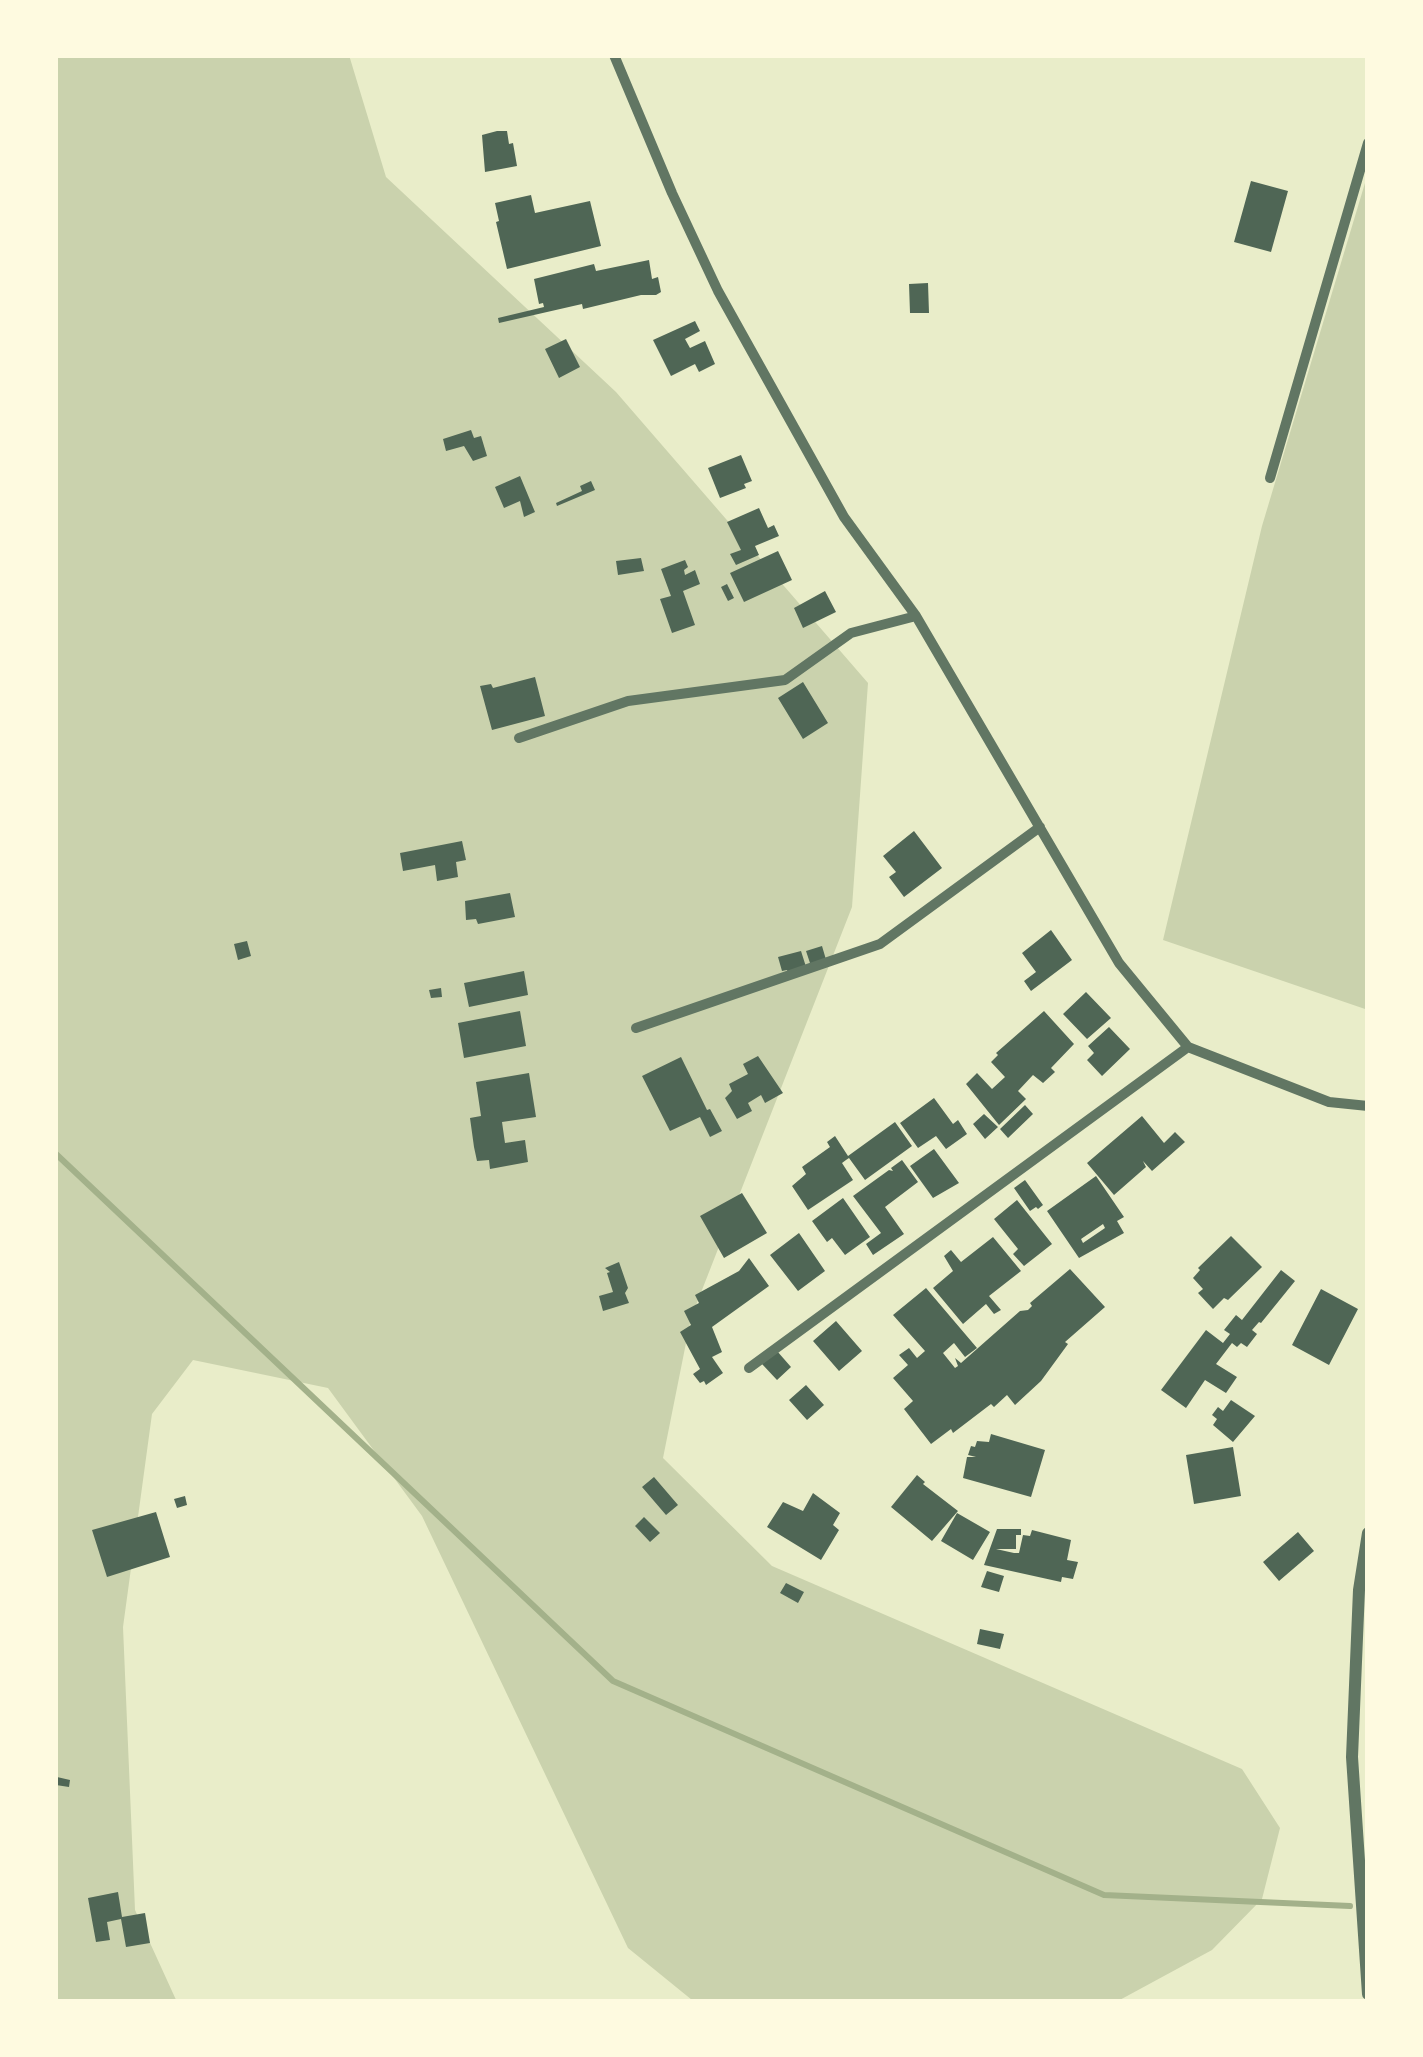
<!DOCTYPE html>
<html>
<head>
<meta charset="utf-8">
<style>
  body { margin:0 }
  #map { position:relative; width:1423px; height:2057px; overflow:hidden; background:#e9edc9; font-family:Signika,sans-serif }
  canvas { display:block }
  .frame { position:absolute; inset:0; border:58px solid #fefae0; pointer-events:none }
</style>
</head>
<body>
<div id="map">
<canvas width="1423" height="2057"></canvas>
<div class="frame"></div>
</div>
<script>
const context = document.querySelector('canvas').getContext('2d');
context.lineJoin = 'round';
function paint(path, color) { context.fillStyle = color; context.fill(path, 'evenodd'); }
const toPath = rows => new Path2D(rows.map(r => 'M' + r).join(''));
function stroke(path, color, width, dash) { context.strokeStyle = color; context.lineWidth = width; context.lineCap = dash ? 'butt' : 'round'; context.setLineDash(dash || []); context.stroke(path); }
const green = toPath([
  [55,55,349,55,386,177,616,392,868,683,852,907,691,1318,663,1458,772,1566,1242,1769,1280,1828,1262,1899,1212,1950,1116,2002,692,2000,628,1948,422,1516,328,1388,193,1360,152,1414,123,1627,135,1910,177,2002,55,2002],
  [1368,173,1368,1010,1163,940,1262,526]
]);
const stream = toPath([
  [55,1153,613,1681,1104,1895,1350,1906]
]);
const building = toPath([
  [497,131,507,131,509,144,513,143,517,166,485,172,482,135],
  [1251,181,1288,191,1271,252,1234,242],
  [531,195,535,213,590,201,601,246,507,269,496,222,499,221,495,203],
  [649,260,652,279,658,277,661,292,656,295,641,295,583,309,582,304,499,323,498,318,544,307,543,303,539,304,534,279,594,264,596,271],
  [928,283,929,313,910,313,909,284],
  [695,321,700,331,685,339,690,348,705,341,715,364,699,372,695,364,671,376,653,340],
  [566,339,580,367,559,378,545,349],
  [471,430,474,438,481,436,487,456,473,461,464,446,446,451,443,439],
  [741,455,752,481,744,484,746,488,720,498,708,468],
  [520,476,535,512,524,517,520,501,504,508,495,487],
  [591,481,595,490,557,506,556,503,582,491,580,486],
  [759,508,768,528,774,525,779,536,755,546,759,555,736,565,730,554,741,550,727,522],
  [778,551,792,580,744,602,730,573],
  [641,558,644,571,618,575,616,561],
  [685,560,688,567,684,570,685,575,695,570,700,584,683,591,695,625,672,633,660,599,671,596,661,569],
  [727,584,734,598,728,601,721,587],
  [825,591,836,612,803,628,794,608],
  [535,677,545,716,492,730,480,686,491,684,493,688],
  [803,682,828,723,803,739,778,698],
  [914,831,942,868,904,897,889,877,896,872,883,856],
  [462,841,466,860,456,862,458,877,437,881,435,865,403,871,400,853],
  [510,893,515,917,478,924,476,919,466,920,465,901],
  [1051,930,1072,960,1031,991,1024,981,1036,972,1022,953],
  [247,941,251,956,238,960,234,944],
  [822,946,827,963,812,969,806,951],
  [801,951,807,970,789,975,787,970,782,971,778,957],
  [524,971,528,995,469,1007,464,983],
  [441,988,442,997,431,998,429,990],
  [1086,992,1111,1018,1087,1039,1063,1014],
  [520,1011,526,1046,464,1058,458,1023],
  [1044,1011,1074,1044,1051,1068,1055,1072,1043,1083,1033,1075,1018,1091,1026,1099,999,1125,966,1084,977,1073,992,1089,1005,1077,991,1062,998,1055,996,1053],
  [1109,1027,1130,1049,1102,1076,1087,1060,1094,1053,1088,1046],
  [758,1056,783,1093,765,1103,761,1095,748,1103,752,1111,737,1119,725,1098,732,1091,729,1084,748,1074,743,1064],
  [681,1057,707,1110,710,1109,722,1131,710,1137,700,1117,670,1131,642,1076],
  [529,1073,536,1117,502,1122,505,1143,525,1140,528,1162,490,1169,489,1160,477,1161,474,1147,470,1118,481,1116,476,1082],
  [934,1098,953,1124,958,1120,967,1134,946,1149,936,1136,918,1148,900,1123],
  [1025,1105,1033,1114,1008,1138,1000,1129],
  [984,1114,998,1127,985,1139,973,1124],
  [1142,1116,1164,1143,1175,1132,1185,1142,1152,1171,1143,1161,1146,1167,1114,1195,1087,1163],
  [895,1122,912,1146,865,1180,849,1158,846,1160,842,1163,853,1180,808,1210,792,1186,806,1174,802,1167,830,1147,827,1142,835,1136,848,1156],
  [934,1149,959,1183,933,1198,910,1166],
  [902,1160,918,1182,885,1207,904,1234,873,1255,866,1244,881,1233,853,1196,889,1170,893,1171,891,1168],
  [1096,1176,1124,1217,1117,1221,1124,1233,1079,1258,1047,1211],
  [1103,1224,1105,1228,1083,1243,1081,1239],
  [1025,1180,1043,1205,1038,1209,1036,1207,1030,1211,1014,1188],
  [742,1193,767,1233,724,1258,700,1216],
  [843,1198,870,1237,845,1255,832,1238,827,1242,812,1221],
  [1017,1200,1052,1244,1024,1266,1013,1254,1018,1249,994,1219],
  [799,1233,825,1271,798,1291,770,1255],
  [1231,1236,1262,1267,1228,1300,1224,1298,1213,1309,1198,1293,1203,1289,1193,1278,1200,1270,1198,1268],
  [993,1237,1021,1271,989,1296,1001,1310,994,1314,986,1304,963,1324,933,1288,953,1271,944,1256,951,1250,961,1262],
  [749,1258,769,1286,712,1327,722,1352,712,1357,723,1373,706,1385,704,1381,700,1383,693,1374,700,1369,680,1332,691,1325,684,1311,699,1303,695,1295,739,1271],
  [619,1262,628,1288,625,1293,629,1303,603,1311,599,1296,613,1292,607,1273,610,1272,605,1268],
  [1070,1269,1105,1307,1065,1342,1068,1344,1041,1381,1015,1405,1007,1395,994,1407,991,1404,953,1433,951,1429,931,1444,904,1409,913,1401,893,1378,908,1365,899,1355,909,1348,917,1358,925,1351,893,1315,926,1288,977,1348,965,1357,954,1343,943,1353,955,1368,958,1366,955,1358,961,1363,1020,1311,1028,1310,1032,1306,1030,1303],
  [1281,1270,1295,1281,1261,1323,1259,1322,1252,1330,1257,1334,1247,1347,1241,1343,1237,1347,1232,1343,1216,1364,1237,1377,1226,1393,1205,1380,1186,1408,1161,1390,1206,1330,1223,1343,1230,1334,1224,1330,1236,1315,1242,1320],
  [1321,1289,1358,1309,1329,1365,1292,1345],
  [836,1321,862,1351,839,1371,813,1341],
  [777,1351,791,1367,777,1380,762,1364],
  [806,1385,824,1405,807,1420,789,1400],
  [1231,1400,1255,1416,1233,1442,1213,1425,1217,1419,1212,1415,1218,1407,1223,1411],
  [991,1434,1045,1450,1031,1497,963,1478,967,1457,976,1457,968,1455,971,1446,975,1447,977,1441,989,1442],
  [1233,1447,1241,1496,1194,1504,1186,1455],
  [917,1475,925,1482,923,1484,958,1511,932,1541,891,1507],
  [654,1477,678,1505,666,1515,642,1487],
  [813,1493,840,1513,833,1525,839,1530,821,1560,767,1527,783,1502,803,1511],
  [185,1496,187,1505,177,1508,174,1499],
  [156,1512,170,1557,107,1577,92,1530],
  [957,1513,990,1532,973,1560,941,1541],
  [644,1517,660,1533,650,1542,635,1526],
  [997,1529,1021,1529,1021,1535,1016,1535,1016,1549,996,1549,1014,1553,1019,1553,1023,1535,1030,1536,1032,1530,1071,1540,1067,1560,1078,1562,1073,1579,1062,1577,1061,1582,984,1565],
  [1298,1532,1314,1551,1279,1581,1263,1562],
  [987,1571,1004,1576,999,1592,981,1587],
  [786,1583,804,1592,798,1603,780,1593],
  [980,1629,1004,1634,1000,1649,977,1644],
  [57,1777,70,1780,69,1787,56,1785],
  [118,1892,122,1917,145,1913,150,1943,126,1947,121,1919,107,1922,110,1940,96,1942,88,1898]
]);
const minor = toPath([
  [614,55,672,193,718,291,844,517,916,616,1119,963,1188,1047,1329,1102,1368,1106],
  [1270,478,1368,143],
  [519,738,628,701,785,680,851,633,916,616],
  [636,1028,880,944,1040,827],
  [749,1368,1188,1047]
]);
const tertiary = toPath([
  [1368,1533,1359,1590,1352,1757,1368,1994]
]);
paint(green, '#cad2ad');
stroke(stream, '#a3b18a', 6);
paint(building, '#4f6655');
stroke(minor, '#617663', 10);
stroke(tertiary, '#617663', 12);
</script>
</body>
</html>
